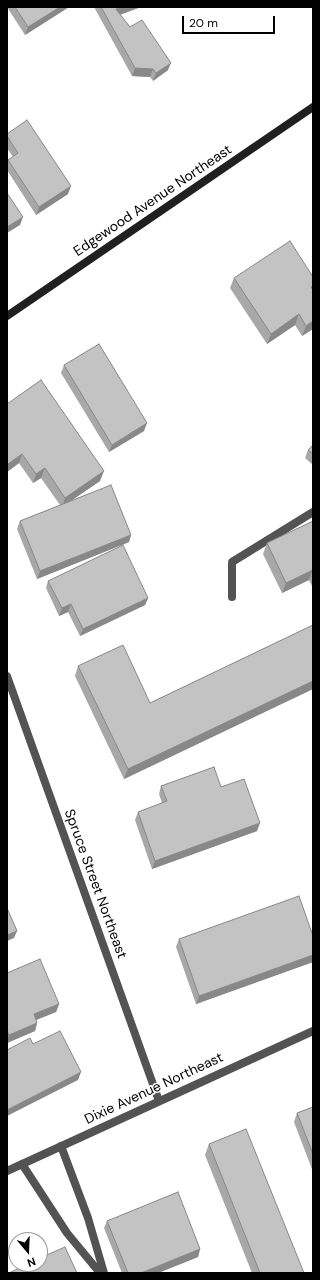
<!DOCTYPE html>
<html>
<head>
<meta charset="utf-8">
<style>
  body { margin:0 }
  #map { position:relative; width:320px; height:1280px; overflow:hidden; background:#fff; font-family:"DM Sans",sans-serif }
  canvas { display:block }
  .frame { position:absolute; inset:0; border:8px solid #000; pointer-events:none }
  .north { position:absolute; left:8px; top:1232px; width:40px; height:40px; box-sizing:border-box; background:#fff; border:1px solid #999; border-radius:50%; rotate:161deg; font-size:11px; font-weight:700; line-height:16px; text-align:center; color:#000 }
  .north::after { content:''; display:block; margin:auto; width:14px; height:18px; background:#000; clip-path:polygon(50% 0,100% 100%,50% 72%,0 100%) }
  .scale { position:absolute; left:182px; top:16px; width:93px; height:18px; box-sizing:border-box; border:2px solid #000; border-top:0; padding-left:5px; font-size:12px; line-height:14px; white-space:nowrap; color:#000; -webkit-text-stroke:3px #fff; paint-order:stroke }
</style>
</head>
<body>
<div id="map">
<canvas width="320" height="1280"></canvas>
<div class="frame"></div>
<div class="north">N</div>
<div class="scale">20 m</div>
</div>
<script>
const context = document.querySelector('canvas').getContext('2d');
context.lineJoin = 'round';
const toPath = rows => new Path2D(rows.map(r => 'M' + r).join(''));
function stroke(path, color, width, dash) { context.strokeStyle = color; context.lineWidth = width; context.lineCap = dash ? 'butt' : 'round'; context.setLineDash(dash || []); context.stroke(path); }
function paint(path, color) { context.fillStyle = color; context.fill(path, 'evenodd'); }
function label(font, color, halo, rows, align = 'center') {
  context.font = font + ' "DM Sans",sans-serif'; context.lineWidth = 3; context.setLineDash([]); context.textBaseline = 'middle'; context.strokeStyle = halo; context.fillStyle = color; for (const [text, x, y, turn = 0] of rows) {
    context.save(); context.translate(x, y); context.rotate((+turn || 0) * Math.PI / 180); context.textAlign = isNaN(turn) ? turn : align; if (halo) context.strokeText(text, 0, 0); context.fillText(text, 0, 0); context.restore();
  }
}
const lane = toPath([
  [232,597,232,562,313,512],
  [61,1146,88,1218,104,1273],
  [22,1164,67,1233,100,1273]
]);
const street = toPath([
  [7,676,159,1101],
  [7,1171,313,1031]
]);
const secondary = toPath([
  [7,316,313,107]
]);
const wall = toPath([
  [7,7,69,7,25,35],
  [94,7,141,7,120,15,130,27,168,70,153,81,150,77,132,76],
  [7,134,68,194,36,215,7,170,7,164,8,160,13,157,7,148],
  [313,277,313,329,302,336,295,325,267,344,230,288,234,278],
  [64,365,144,431,109,452,61,373],
  [7,404,100,481,72,500,131,535,129,542,37,579,17,529,20,521,60,505,41,478,33,483,19,463,7,472],
  [313,445,313,465,305,458,308,450],
  [313,521,313,588,309,580,282,593,263,554,267,543],
  [48,581,148,598,145,605,80,636,68,612,59,616,46,588],
  [313,625,313,689,124,779,75,676,78,666,150,703],
  [161,786,221,787,257,831,152,869,135,820,138,812,162,803,159,794],
  [313,936,313,962,196,1004,176,947,179,939],
  [7,973,59,1004,56,1012,36,1020,37,1023,35,1031,7,1043],
  [313,1107,313,1172,294,1122,297,1113],
  [209,1144,304,1273,252,1273,205,1155],
  [107,1221,200,1249,198,1257,158,1273,122,1273,104,1228]
]);
const shadedWall = toPath([
  [60,7,69,7,25,35,28,27],
  [123,7,141,7,113,17,116,9],
  [171,63,168,70,153,81,156,73],
  [135,68,153,69,150,77,132,76],
  [71,186,68,194,36,215,39,207],
  [23,217,20,225,7,233,7,227],
  [299,314,295,325,267,344,271,334],
  [313,321,313,329,302,336,306,326],
  [147,423,144,431,109,452,112,445],
  [22,454,19,463,7,472,7,468,8,464],
  [45,468,41,478,33,483,36,474],
  [104,471,100,481,62,507,65,498],
  [131,535,129,542,37,579,40,571],
  [313,569,309,580,282,593,286,583],
  [148,598,145,605,80,636,83,629],
  [71,604,68,612,59,616,62,608],
  [313,681,313,689,124,779,128,769],
  [260,823,257,831,152,869,155,861],
  [17,931,14,938,7,941,7,935],
  [313,955,313,962,196,1004,199,996],
  [59,1004,56,1012,31,1022,34,1014],
  [37,1023,35,1031,7,1043,7,1040,9,1035],
  [81,1072,78,1080,7,1116,7,1110],
  [200,1249,198,1257,158,1273,141,1273]
]);
const building = toPath([
  [15,7,60,7,28,27,15,7],
  [101,7,123,7,116,9,130,27,142,20,171,63,156,73,153,69,135,68,101,7],
  [27,120,71,186,39,207,8,160,18,153,7,136,7,134,27,120],
  [7,193,23,217,7,227,7,193],
  [290,241,313,277,313,286,311,287,313,290,313,321,306,326,299,314,271,334,234,278,290,241],
  [99,344,147,423,112,445,64,365,99,344],
  [41,380,104,471,65,498,45,468,36,474,22,454,8,464,7,462,7,404,41,380],
  [313,445,313,454,308,450,313,445],
  [111,485,131,535,40,571,20,521,111,485],
  [313,521,313,570,286,583,267,543,313,521],
  [123,545,148,598,83,629,71,604,62,608,48,581,123,545],
  [313,625,313,681,128,769,78,666,123,645,150,703,313,625],
  [214,767,221,787,244,779,260,823,155,861,138,812,167,801,161,786,214,767],
  [299,896,313,936,313,955,199,996,179,939,299,896],
  [7,908,17,931,7,935,7,908],
  [40,959,59,1004,34,1014,37,1023,9,1035,7,1031,7,973,40,959],
  [60,1031,81,1072,7,1110,7,1061,8,1060,7,1059,7,1050,30,1038,33,1044,60,1031],
  [313,1107,313,1154,297,1113,313,1107],
  [246,1129,304,1273,260,1273,209,1144,246,1129],
  [178,1192,200,1249,141,1273,128,1273,107,1221,178,1192],
  [65,1247,77,1273,9,1273,28,1264,40,1264,40,1258,65,1247]
]);
const streetNames = [
  ["Edgewood Avenue Northeast",153,201,-34],
  ["Spruce Street Northeast",95,884,70],
  ["Dixie Avenue Northeast",154,1089,-25]
];
stroke(lane, '#535353', 8);
stroke(street, '#535353', 8);
stroke(secondary, '#202020', 8);
paint(wall, '#a8a8a8');
paint(shadedWall, '#888');
paint(building, '#c3c3c3');
stroke(building, '#888', 1);
label('14px', '#000', '#fff', streetNames);
</script>
</body>
</html>
